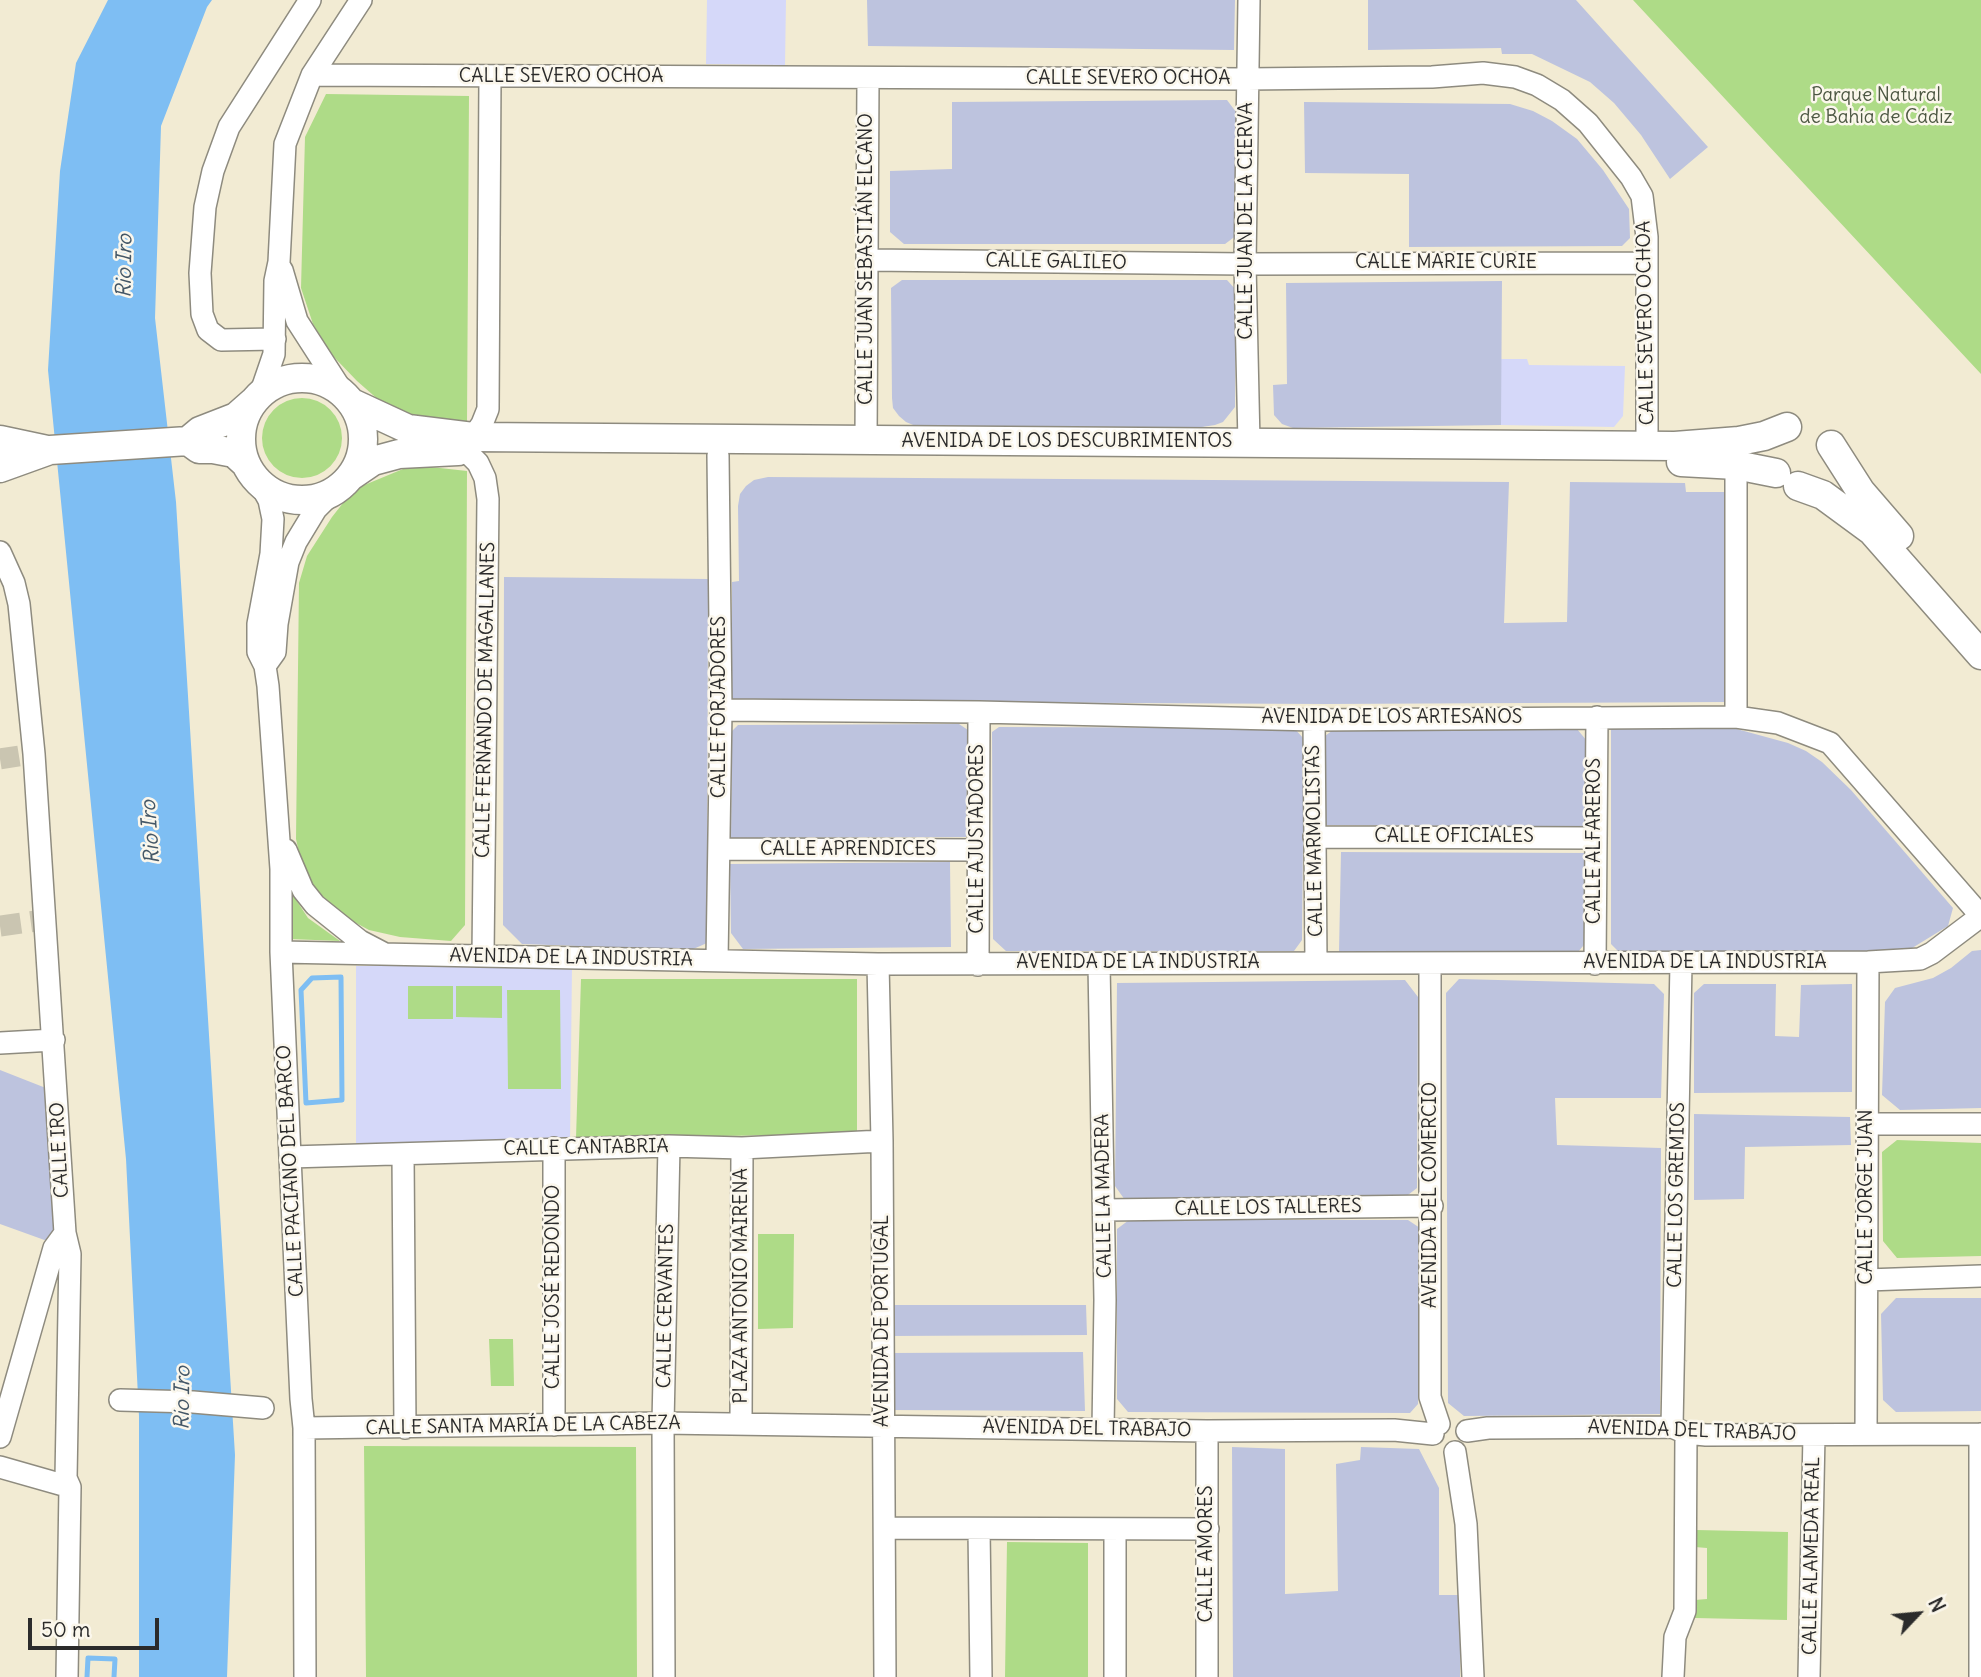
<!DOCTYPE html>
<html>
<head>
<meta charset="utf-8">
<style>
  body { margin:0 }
  #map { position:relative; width:1981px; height:1677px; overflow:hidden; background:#f2ebd3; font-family:Delius,sans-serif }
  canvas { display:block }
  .north { position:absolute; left:1883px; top:1579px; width:70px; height:70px; -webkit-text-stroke:5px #fbf7ec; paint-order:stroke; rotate:64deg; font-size:19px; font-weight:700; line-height:28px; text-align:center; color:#2b2b2b }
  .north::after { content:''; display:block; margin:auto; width:24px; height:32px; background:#2b2b2b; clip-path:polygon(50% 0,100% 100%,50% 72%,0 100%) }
  .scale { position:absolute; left:28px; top:1618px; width:131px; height:32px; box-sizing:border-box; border:4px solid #2b2b2b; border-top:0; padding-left:9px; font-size:21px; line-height:24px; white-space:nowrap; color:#2b2b2b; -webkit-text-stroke:5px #fbf7ec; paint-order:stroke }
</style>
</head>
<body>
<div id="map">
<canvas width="1981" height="1677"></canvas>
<div class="north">N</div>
<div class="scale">50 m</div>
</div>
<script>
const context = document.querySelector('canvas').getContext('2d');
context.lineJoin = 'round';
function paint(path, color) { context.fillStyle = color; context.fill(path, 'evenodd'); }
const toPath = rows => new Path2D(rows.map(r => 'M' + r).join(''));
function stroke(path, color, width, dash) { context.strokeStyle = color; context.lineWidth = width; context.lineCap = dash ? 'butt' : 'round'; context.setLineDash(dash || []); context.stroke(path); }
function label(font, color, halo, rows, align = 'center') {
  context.font = font + ' Delius,sans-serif'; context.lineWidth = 5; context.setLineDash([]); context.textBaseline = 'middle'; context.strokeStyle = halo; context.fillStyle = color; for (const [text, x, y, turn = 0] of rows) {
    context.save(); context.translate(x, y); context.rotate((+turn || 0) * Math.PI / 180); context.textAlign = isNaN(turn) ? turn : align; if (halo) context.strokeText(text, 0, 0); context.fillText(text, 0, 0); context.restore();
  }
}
const built = toPath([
  [707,0,786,0,785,65,706,64],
  [1501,359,1527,359,1529,365,1625,366,1623,416,1614,427,1501,425],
  [356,966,572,966,570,1145,356,1152]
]);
const industrial = toPath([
  [867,0,1235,0,1234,50,868,46],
  [1368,0,1576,0,1708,147,1670,179,1641,135,1614,103,1590,82,1532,54,1502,54,1501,48,1368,50],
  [1227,100,1236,112,1237,235,1225,244,904,244,890,232,890,171,952,169,952,102],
  [1304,102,1510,104,1533,111,1552,121,1577,139,1603,170,1629,209,1630,238,1622,246,1409,247,1409,174,1305,173],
  [902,280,1227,280,1236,290,1235,407,1223,422,1215,425,1202,427,918,427,906,422,899,416,893,408,892,398,891,288],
  [1502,281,1501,425,1293,428,1282,424,1274,415,1273,385,1287,384,1286,283],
  [768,477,1509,482,1504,623,1567,622,1570,482,1685,483,1686,492,1729,492,1728,702,1325,704,732,701,732,582,739,581,738,506,740,494,746,486,754,480],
  [504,577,708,579,707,943,691,950,522,944,503,925],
  [959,724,968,730,966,837,731,838,732,731,738,725],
  [999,727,1294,728,1304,739,1302,940,1294,951,1006,951,993,939,992,732],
  [1337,727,1577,729,1587,741,1586,827,1324,825,1325,736],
  [1611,728,1733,728,1788,743,1806,751,1822,762,1851,790,1953,908,1948,926,1904,953,1621,954,1611,944],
  [1341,852,1587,853,1588,940,1578,952,1339,952],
  [950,862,951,947,743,949,731,933,730,864],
  [1981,950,1981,1108,1900,1110,1882,1095,1885,1002,1895,988,1933,978,1951,968,1972,951],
  [1459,979,1654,984,1664,994,1661,1098,1555,1098,1557,1145,1661,1148,1660,1414,1464,1416,1448,1403,1446,993],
  [1405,980,1418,997,1417,1188,1404,1198,1125,1200,1115,1186,1117,983],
  [1704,984,1776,984,1775,1036,1799,1037,1801,985,1852,984,1852,1092,1694,1093,1694,993],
  [0,1070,56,1092,59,1220,50,1242,0,1224],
  [1694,1114,1850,1117,1851,1145,1745,1147,1744,1199,1694,1200],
  [1129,1220,1408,1220,1420,1228,1418,1404,1410,1413,1128,1412,1117,1399,1117,1229],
  [1896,1298,1981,1298,1981,1411,1896,1412,1883,1400,1881,1314],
  [890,1305,1086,1305,1087,1335,890,1336],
  [1083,1352,1085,1411,890,1410,891,1353],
  [1232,1447,1285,1449,1285,1594,1338,1591,1336,1464,1360,1460,1361,1447,1419,1449,1439,1488,1439,1595,1461,1595,1460,1677,1233,1677]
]);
const green = toPath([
  [1633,0,1981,0,1981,374],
  [326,94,469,96,467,422,408,415,381,402,357,381,332,355,313,324,301,288,305,137],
  '262 438a40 40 0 1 1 80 0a40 40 0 1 1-80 0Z',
  [422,466,467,471,465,925,451,941,400,937,369,930,341,915,310,883,302,866,296,839,299,583,307,556,332,517,347,498,362,486,403,469],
  [289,889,308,918,340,941,290,939],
  [581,979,857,979,857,1134,576,1138],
  [408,986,453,986,453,1019,408,1019],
  [456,986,502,986,502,1018,456,1017],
  [507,990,560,990,561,1089,508,1089],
  [1897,1140,1981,1143,1981,1256,1897,1258,1883,1241,1882,1152],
  [758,1234,794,1234,793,1328,758,1329],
  [489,1339,513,1339,514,1386,491,1386],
  [364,1446,636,1447,637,1677,366,1677],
  [1696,1530,1788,1532,1787,1620,1695,1618,1695,1600,1707,1599,1707,1548,1695,1547],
  [1007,1542,1088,1543,1088,1677,1005,1677]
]);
const water = toPath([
  [108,0,212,0,207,7,161,126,155,318,176,502,235,1455,227,1677,139,1677,139,1416,126,1159,48,370,60,171,76,63]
]);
const stream = toPath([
  [341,977,342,1100,306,1103,301,990,312,978,341,977],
  [87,1677,88,1658,115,1659,114,1677]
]);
const minorTunnel = toPath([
  [0,759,19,756],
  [0,926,36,921]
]);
const minor = toPath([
  [312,75,1247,79,1432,77,1483,73,1515,77,1537,85,1562,100,1588,123,1631,177,1642,196,1647,237,1647,446],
  [868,260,1245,264,1647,263],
  [282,270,297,321,344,394],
  [275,339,221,340,208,330,202,314,200,273,205,207,213,171,229,127,310,0],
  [261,392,274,354,275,281,279,262,285,144,312,75,361,0],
  [473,437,482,424,488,409,490,76],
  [866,440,868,79],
  [1249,443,1245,264,1249,0],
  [466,451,478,463,485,478,488,499,483,956],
  [1736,465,1736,717],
  [260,484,269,500,273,519,271,554,258,624,258,652,265,666,268,686,281,869,281,952,290,1157,301,1399,304,1428,305,1677],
  [0,552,14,583,19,604,34,754,65,1233,70,1254,66,1478,70,1487,67,1677],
  [265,666,275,652,277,624,288,562,296,542,316,509,332,493],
  [721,710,979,712,1314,720,1736,717,1778,723,1830,743,1981,916],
  [1314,720,1316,962],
  [1314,837,1595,838],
  [719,849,978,850],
  [286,850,303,890,315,905,360,941,383,953],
  [281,952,878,964,1868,962,1920,959,1932,953,1981,916],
  [717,960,721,710,718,455],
  [878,964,882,1141,885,1677],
  [1099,964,1105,1300,1103,1429],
  [1430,964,1430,1397,1439,1424],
  [1595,964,1597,717],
  [978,965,979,712],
  [0,1043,54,1040],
  [1868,1124,1981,1124],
  [554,1148,554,1425],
  [403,1154,405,1428],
  [290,1157,669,1146,742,1148,882,1141],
  [1104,1210,1432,1206],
  [1867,1280,1981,1276],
  [120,1400,193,1402,263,1408],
  [741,1424,742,1148],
  [1672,1427,1681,963],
  [304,1428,663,1423,1207,1431,1394,1430,1433,1434],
  [1467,1431,1488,1428,1672,1427,1686,1433,1706,1435,1981,1434],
  [1866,1433,1868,962],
  [0,1437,54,1248,65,1233],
  [1455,1452,1466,1524,1473,1677],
  [0,1467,70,1487],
  [885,1528,1208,1529],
  [979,1529,981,1677],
  [1115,1529,1115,1677],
  [664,1677,663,1423,669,1146],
  [1207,1677,1207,1431],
  [1673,1677,1675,1637,1685,1611,1686,1433],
  [1809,1677,1814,1435],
  [1980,1677,1980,1434]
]);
const major = toPath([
  '241 439a61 61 0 1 1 122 0a61 61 0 1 1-122 0Z',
  [352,403,408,429,473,437,1675,446,1739,441,1764,436,1787,427],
  [0,440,47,450],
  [188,441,200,431,236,417,253,402],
  [188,441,199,449,213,449,234,453,245,463],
  [1831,445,1861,492,1899,536],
  [1681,462,1736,465,1776,473],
  [0,468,50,450,188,441],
  [351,476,373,461,399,454,458,451],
  [1798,486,1823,495,1872,531,1981,655]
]);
const streetNames = [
  ["CALLE SEVERO OCHOA",561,77],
  ["CALLE SEVERO OCHOA",1128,79],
  ["CALLE JUAN DE LA CIERVA",1247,221,-90],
  ["CALLE JUAN SEBASTIÁN ELCANO",867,259,-90],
  ["CALLE GALILEO",1056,262,1],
  ["CALLE MARIE CURIE",1446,263],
  ["CALLE SEVERO OCHOA",1646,323,-91],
  ["AVENIDA DE LOS DESCUBRIMIENTOS",1067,442],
  ["CALLE FERNANDO DE MAGALLANES",486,700,-89],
  ["CALLE FORJADORES",720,707,-90],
  ["AVENIDA DE LOS ARTESANOS",1392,718],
  ["CALLE OFICIALES",1454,837],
  ["CALLE AJUSTADORES",978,839,-90],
  ["CALLE MARMOLISTAS",1315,841,-91],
  ["CALLE ALFAREROS",1595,841,-90],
  ["CALLE APRENDICES",848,850],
  ["AVENIDA DE LA INDUSTRIA",571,958,1],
  ["AVENIDA DE LA INDUSTRIA",1138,963],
  ["AVENIDA DE LA INDUSTRIA",1705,963],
  ["CALLE CANTABRIA",586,1148,-1],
  ["CALLE IRO",60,1150,-93],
  ["CALLE PACIANO DEL BARCO",291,1171,-93],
  ["AVENIDA DEL COMERCIO",1431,1195,-90],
  ["CALLE LOS GREMIOS",1677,1195,-89],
  ["CALLE LA MADERA",1104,1196,-91],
  ["CALLE JORGE JUAN",1867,1197,-90],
  ["CALLE LOS TALLERES",1268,1208,-1],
  ["PLAZA ANTONIO MAIRENA",742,1286,-90],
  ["CALLE JOSÉ REDONDO",554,1287,-90],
  ["CALLE CERVANTES",666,1306,-89],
  ["AVENIDA DE PORTUGAL",883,1321,-90],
  ["CALLE SANTA MARÍA DE LA CABEZA",523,1426,-1],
  ["AVENIDA DEL TRABAJO",1087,1429,1],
  ["AVENIDA DEL TRABAJO",1692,1431,2],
  ["CALLE AMORES",1207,1554,-90],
  ["CALLE ALAMEDA REAL",1812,1556,-89]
];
const parkNames = [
  ["Parque Natural",1876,96],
  ["de Bahía de Cádiz",1876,118]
];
const waterNames = [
  ["Rio Iro",125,266,-89],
  ["Rio Iro",151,832,-94],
  ["Rio Iro",183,1398,-89]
];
paint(built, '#d5d8f9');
paint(industrial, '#bdc3de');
paint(green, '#aedb87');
paint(water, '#7ebef3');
stroke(stream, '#7ebef3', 5);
stroke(minorTunnel, '#cac5b1', 21, [21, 10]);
stroke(minor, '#8e8b7f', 24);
stroke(major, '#8e8b7f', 31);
stroke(minor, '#fff', 21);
stroke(major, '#fff', 28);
label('19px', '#2b2b2b', '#fbf7ec', streetNames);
label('19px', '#4c5742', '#fbf7ec', parkNames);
label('italic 21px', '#445767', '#fbf7ec', waterNames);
</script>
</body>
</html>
